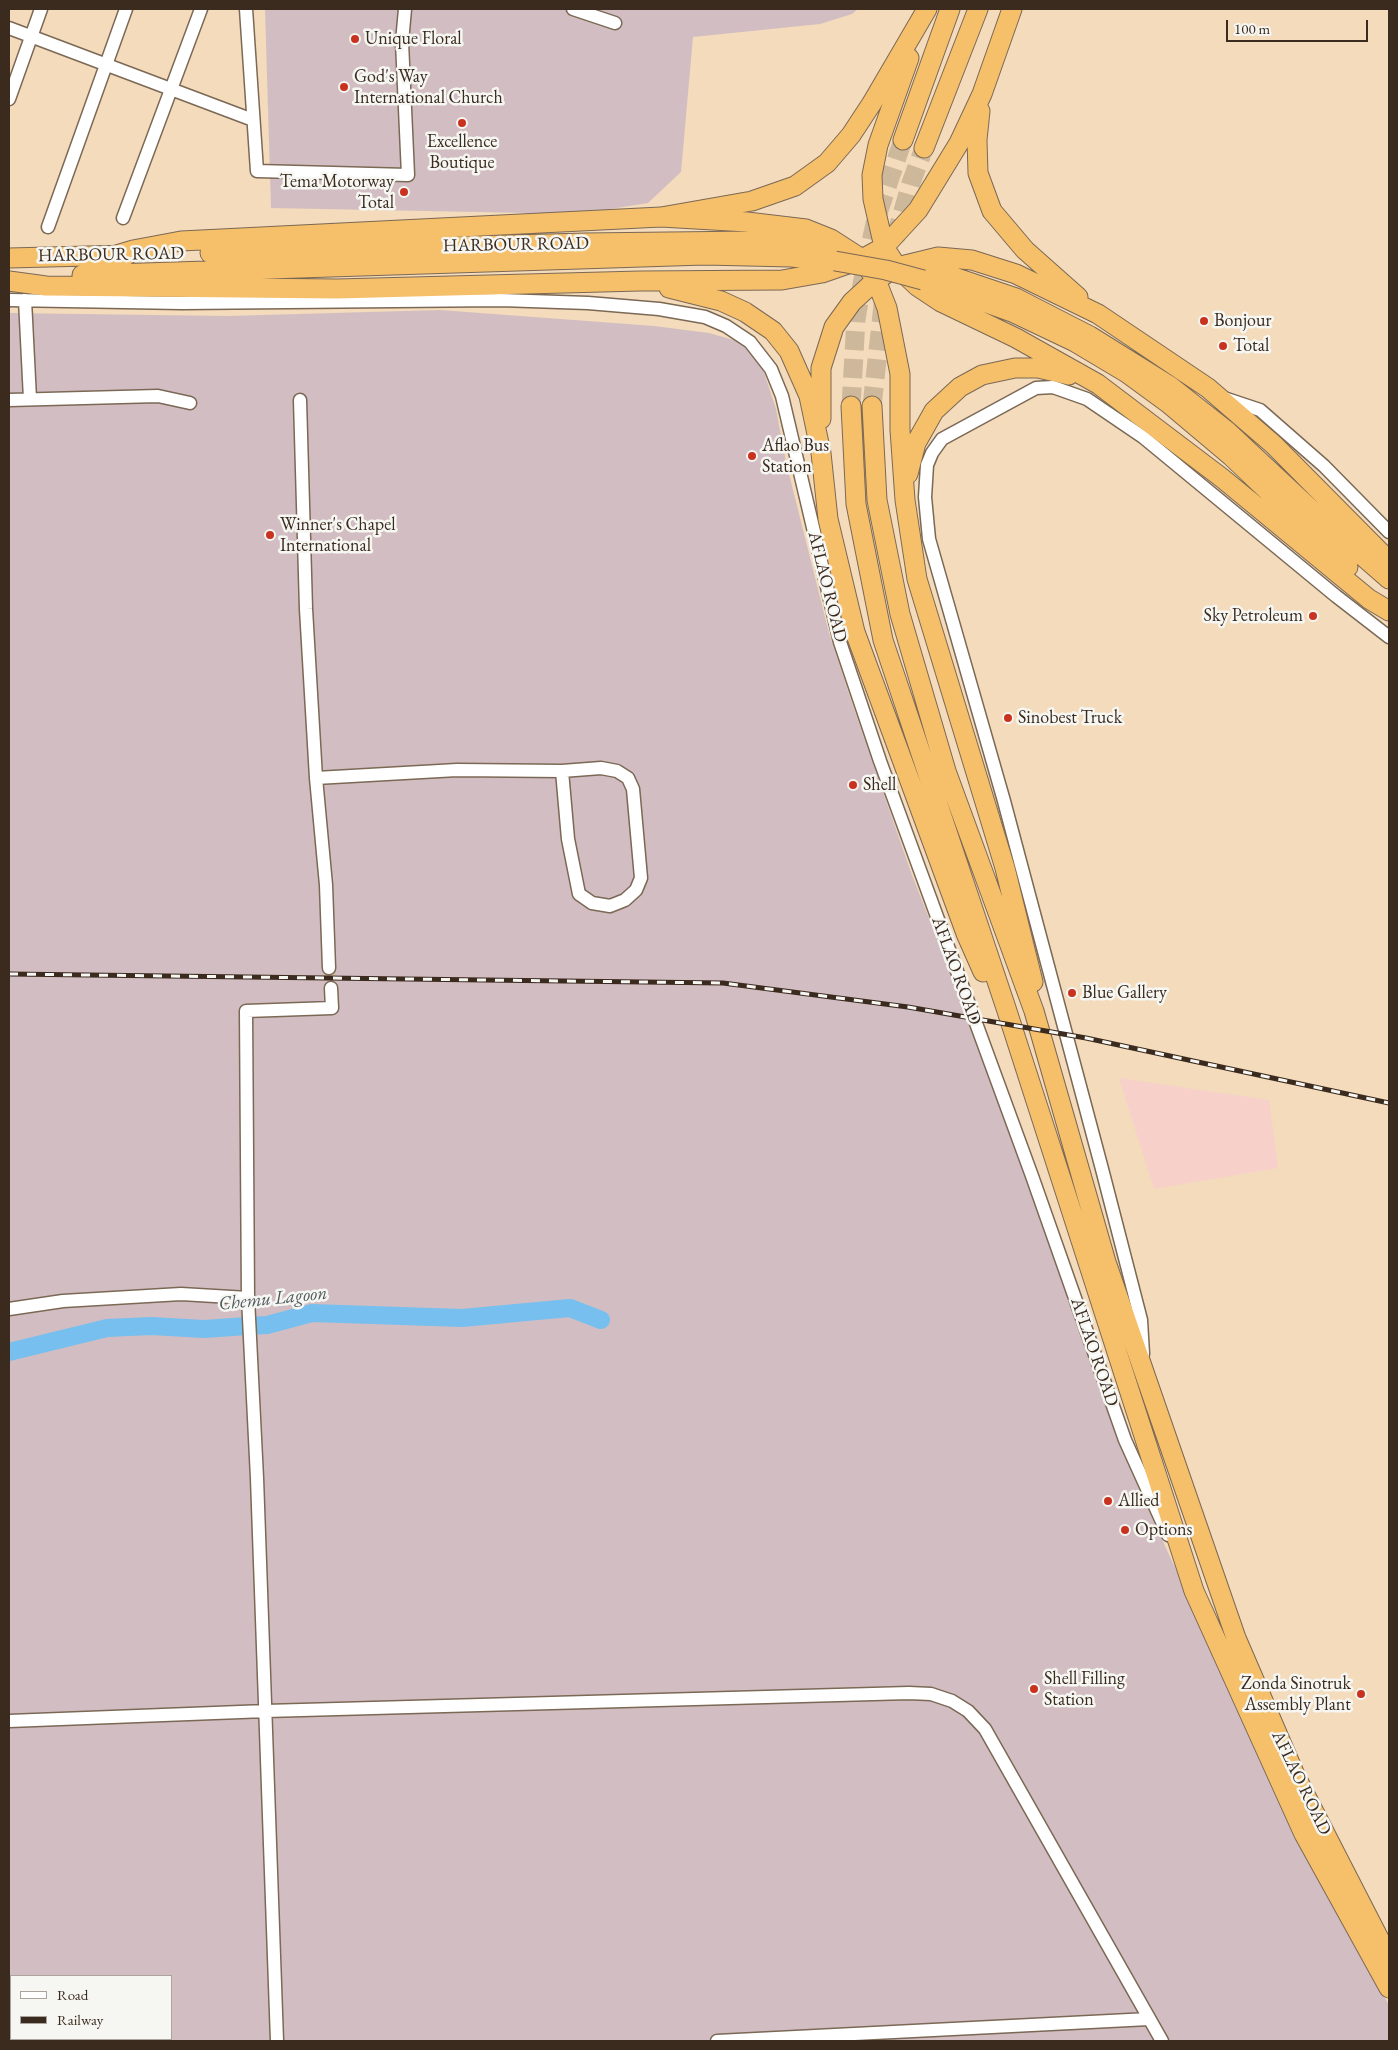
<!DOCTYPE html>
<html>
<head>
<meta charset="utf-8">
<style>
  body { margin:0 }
  #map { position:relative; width:1398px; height:2050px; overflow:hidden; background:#f3dbbb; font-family:"EB Garamond",serif }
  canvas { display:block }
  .frame { position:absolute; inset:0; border:10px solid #3b2a1e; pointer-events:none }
  .legend { position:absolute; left:10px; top:1975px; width:162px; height:65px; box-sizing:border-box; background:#f6f6f2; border:1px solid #aba49d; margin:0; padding:6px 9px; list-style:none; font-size:15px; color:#3b2a1e }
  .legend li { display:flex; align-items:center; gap:10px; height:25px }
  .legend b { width:25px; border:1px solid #aba49d }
  .scale { position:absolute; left:1226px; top:20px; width:142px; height:22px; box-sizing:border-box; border:2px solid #3b2a1e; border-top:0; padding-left:6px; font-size:15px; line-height:18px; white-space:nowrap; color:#3b2a1e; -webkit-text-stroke:4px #f6f6f2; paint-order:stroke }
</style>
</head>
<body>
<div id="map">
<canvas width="1398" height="2050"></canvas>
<div class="frame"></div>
<ul class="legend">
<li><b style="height:6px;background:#fff"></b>Road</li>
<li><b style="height:6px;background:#3b2a1e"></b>Railway</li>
</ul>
<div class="scale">100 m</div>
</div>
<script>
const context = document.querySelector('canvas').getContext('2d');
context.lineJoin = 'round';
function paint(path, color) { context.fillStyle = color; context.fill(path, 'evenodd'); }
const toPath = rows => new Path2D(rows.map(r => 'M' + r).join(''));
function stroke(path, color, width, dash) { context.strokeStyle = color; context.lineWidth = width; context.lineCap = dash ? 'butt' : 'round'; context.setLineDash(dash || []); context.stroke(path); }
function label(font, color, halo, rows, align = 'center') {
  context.font = font + ' "EB Garamond",serif'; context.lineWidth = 5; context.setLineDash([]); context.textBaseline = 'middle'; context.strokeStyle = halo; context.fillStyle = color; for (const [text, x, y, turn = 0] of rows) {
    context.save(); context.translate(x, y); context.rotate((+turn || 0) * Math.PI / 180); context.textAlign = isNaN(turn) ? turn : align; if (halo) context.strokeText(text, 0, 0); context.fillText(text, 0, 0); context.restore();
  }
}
const built = toPath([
  [1119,1078,1269,1100,1278,1168,1154,1189]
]);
const industrial = toPath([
  [265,9,858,9,852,14,820,24,693,37,681,172,648,203,579,214,271,208],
  [440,310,654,326,709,333,734,340,748,350,763,369,776,409,786,462,829,633,853,706,912,875,986,1063,1114,1419,1154,1522,1214,1652,1358,1949,1389,2005,1389,2041,9,2041,9,313,227,316],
  [11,1976,171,1976,171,2039,11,2039]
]);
const river = toPath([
  [9,1352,107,1328,151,1326,204,1329,247,1326,267,1325,312,1313,462,1318,570,1308,601,1320]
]);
const minorTunnel = toPath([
  [329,968,331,988]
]);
const highwayTunnel = toPath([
  [895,239,911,183,924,148],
  [851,406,856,319,863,279,876,219,903,140],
  [872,406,884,296]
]);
const minor = toPath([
  [246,9,257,171,408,175,402,42,405,9],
  [573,9,615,23],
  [9,28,253,120],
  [9,99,41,9],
  [123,218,201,9],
  [48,227,126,9],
  [9,300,182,303,501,300,588,303,659,309,705,317,726,326,750,342,771,369,782,396,840,642,880,761,1032,1176,1125,1440,1168,1535],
  [25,300,30,399],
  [1224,398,1260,410,1324,466,1389,532],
  [9,400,158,396,190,403],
  [300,400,306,609,316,778,326,885,329,968],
  [316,778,457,770,562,771,601,768,617,771,628,778,633,789,641,878,636,890,625,900,610,906,592,903,579,894,568,839,562,771],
  [9,1309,63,1301,181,1294,248,1298],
  [1143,1354,1141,1320,1102,1169,1004,801,929,539,925,497,927,465,932,453,942,439,1036,388,1053,387,1087,399,1143,437,1336,596,1389,637],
  [9,1721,266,1711,909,1693,931,1694,952,1701,968,1711,985,1729,1162,2041],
  [277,2041,257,1478,248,1298,246,1011,332,1008,331,988],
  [717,2041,1149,2019]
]);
const highway = toPath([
  [909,58,878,145,872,175,873,199,884,247,897,267,917,286,941,302,1016,338,1098,384,1222,478,1369,599,1389,611],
  [980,111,977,140,978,173,992,211,1025,250,1078,297],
  [903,140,950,9],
  [924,148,978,9],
  [661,217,747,222,806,229,831,239,862,259,876,280,887,308,900,374,900,430,905,500,917,579,1005,868,1033,982],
  [210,253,585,243,753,241,800,244,837,249],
  [116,255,133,250,181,241,661,217,752,201,795,186,827,163,851,135,872,103,927,9],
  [9,258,127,255],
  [927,268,1016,298,1090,336,1170,386,1227,431,1334,531,1389,579],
  [82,275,704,255,791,257,835,261],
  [923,280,1012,312,1075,342,1127,373,1168,403,1231,456,1348,567],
  [9,281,46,286,337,289,640,281,782,280,822,273,862,259,884,247,918,210,959,143,982,94,1012,9],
  [669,288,721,301,745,312,773,331,789,351,809,396,821,453,828,519,855,632,967,936,983,972],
  [851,406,856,504,883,640,1006,1008,1194,1591,1304,1834,1389,1988],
  [872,406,877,500,900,614,946,771,1034,1011,1106,1262,1236,1638,1295,1775,1389,1958],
  [821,419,821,368,834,327,852,302,876,280,897,267,938,257,972,260,1016,274,1098,314,1208,388,1274,445,1389,561],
  [908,474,916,443,934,411,960,387,982,375,1015,368,1038,368,1069,375]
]);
const rail = toPath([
  [9,974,723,983,908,1007,1086,1038,1389,1103]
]);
const highwayBridge = toPath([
  [835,261,886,270,923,280]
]);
const markers = [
  [355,39,5,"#c8321e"],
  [344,87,5,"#c8321e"],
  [462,123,5,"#c8321e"],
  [404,192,5,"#c8321e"],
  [1204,321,5,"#c8321e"],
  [1223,346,5,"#c8321e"],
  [752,456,5,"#c8321e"],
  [270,535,5,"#c8321e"],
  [1313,616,5,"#c8321e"],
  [1008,718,5,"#c8321e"],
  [853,785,5,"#c8321e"],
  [1072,993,5,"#c8321e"],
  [1108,1501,5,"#c8321e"],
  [1125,1530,5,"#c8321e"],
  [1034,1689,5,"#c8321e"],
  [1361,1694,5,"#c8321e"]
];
const poiNames = [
  ["Unique Floral",365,39],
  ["God's Way",354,77],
  ["International Church",354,98],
  ["Excellence",462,142,"center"],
  ["Boutique",462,163,"center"],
  ["Tema Motorway",394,182,"right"],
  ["Total",394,203,"right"],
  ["Bonjour",1214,321],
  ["Total",1233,346],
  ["Aflao Bus",762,446],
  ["Station",762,467],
  ["Winner's Chapel",280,525],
  ["International",280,546],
  ["Sky Petroleum",1303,616,"right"],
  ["Sinobest Truck",1018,718],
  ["Shell",863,785],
  ["Blue Gallery",1082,993],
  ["Allied",1118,1501],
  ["Options",1135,1530],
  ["Shell Filling",1044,1679],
  ["Station",1044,1700],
  ["Zonda Sinotruk",1351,1684,"right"],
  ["Assembly Plant",1351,1705,"right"]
];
const streetNames = [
  ["HARBOUR ROAD",516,245,-1],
  ["HARBOUR ROAD",111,255,-1],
  ["AFLAO ROAD",827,587,76],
  ["AFLAO ROAD",956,971,70],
  ["AFLAO ROAD",1094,1352,71],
  ["AFLAO ROAD",1301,1783,64]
];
const waterNames = [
  ["Chemu Lagoon",273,1299,-6]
];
paint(built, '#f7d0ca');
paint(industrial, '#d2bec2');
stroke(river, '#76bfef', 18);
stroke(minorTunnel, '#ceb89c', 12, [12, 6]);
stroke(highwayTunnel, '#ceb89c', 19, [19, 9]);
stroke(minor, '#7b6855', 15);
stroke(highway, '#7b6855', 21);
stroke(minor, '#fff', 12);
stroke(highway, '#f6c06b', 19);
stroke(rail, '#3b2a1e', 5);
stroke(rail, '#f6f6f2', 3, [9]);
stroke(highwayBridge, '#7b6855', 21, []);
stroke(highwayBridge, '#f6c06b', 19);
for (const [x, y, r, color] of markers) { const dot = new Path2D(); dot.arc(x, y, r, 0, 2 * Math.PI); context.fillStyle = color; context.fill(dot); stroke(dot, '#f6f6f2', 2); }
label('18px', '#3b2a1e', '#f6f6f2', poiNames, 'left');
label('18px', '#3b2a1e', '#f6f6f2', streetNames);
label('italic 19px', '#4d575d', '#f6f6f2', waterNames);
</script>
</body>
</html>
